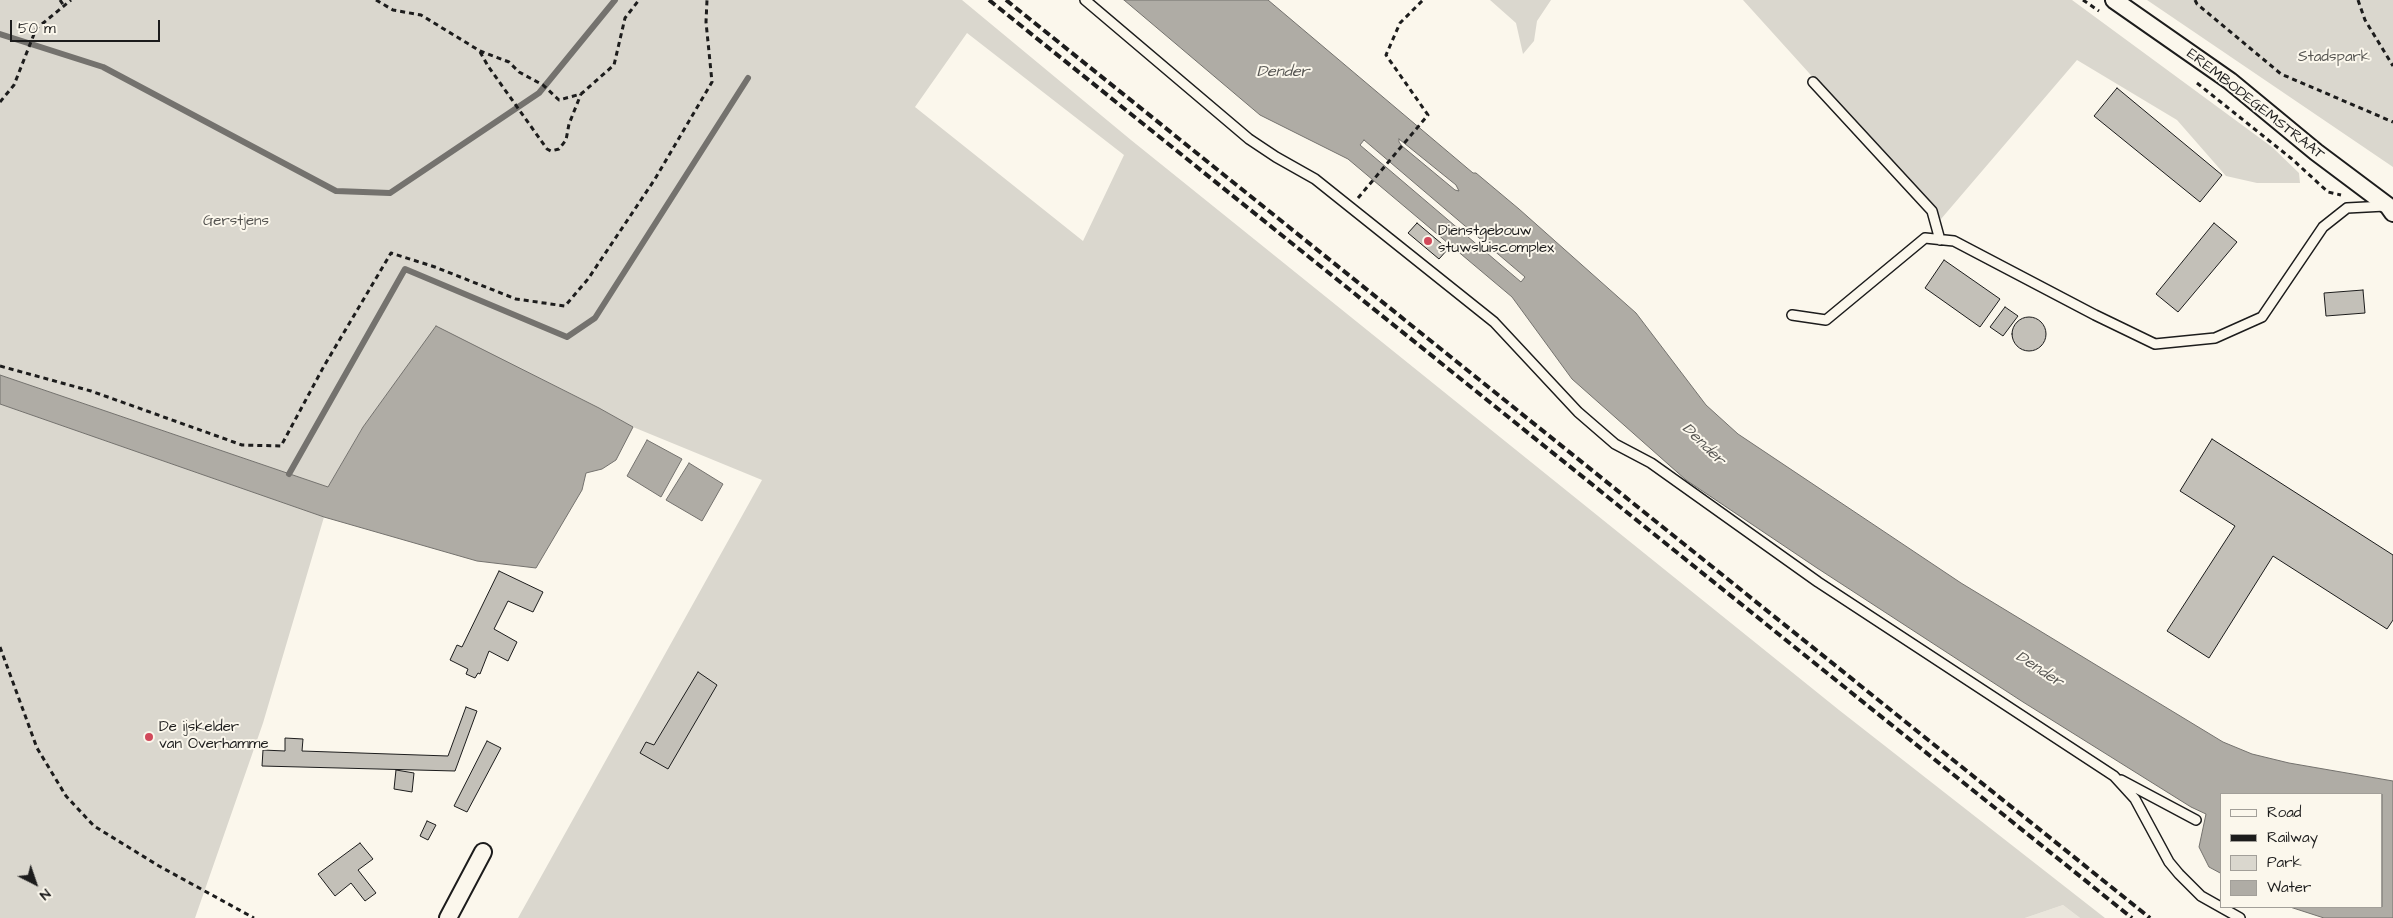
<!DOCTYPE html>
<html>
<head>
<meta charset="utf-8">
<style>
  body { margin:0 }
  #map { position:relative; width:2393px; height:918px; overflow:hidden; background:#fbf7ec; font-family:"Architects Daughter",sans-serif }
  canvas { display:block }
  .legend { position:absolute; left:2220px; top:793px; width:162px; height:115px; box-sizing:border-box; background:#fbf7ec; border:1px solid #a29f99; margin:0; padding:6px 9px; list-style:none; font-size:15px; color:#1c1c1c }
  .legend li { display:flex; align-items:center; gap:10px; height:25px }
  .legend b { width:25px; border:1px solid #a29f99 }
  .north { position:absolute; left:10px; top:858px; width:50px; height:50px; -webkit-text-stroke:4px #fbf7ec; paint-order:stroke; rotate:139deg; font-size:14px; font-weight:700; line-height:20px; text-align:center; color:#1c1c1c }
  .north::after { content:''; display:block; margin:auto; width:18px; height:22px; background:#1c1c1c; clip-path:polygon(50% 0,100% 100%,50% 72%,0 100%) }
  .scale { position:absolute; left:10px; top:20px; width:150px; height:22px; box-sizing:border-box; border:2px solid #1c1c1c; border-top:0; padding-left:6px; font-size:15px; line-height:18px; white-space:nowrap; color:#1c1c1c; -webkit-text-stroke:4px #fbf7ec; paint-order:stroke }
</style>
</head>
<body>
<div id="map">
<canvas width="2393" height="918"></canvas>
<ul class="legend">
<li><b style="height:6px;background:#fbf7ec"></b>Road</li>
<li><b style="height:6px;background:#1c1c1c"></b>Railway</li>
<li><b style="height:14px;background:#dad7ce"></b>Park</li>
<li><b style="height:14px;background:#afaca5"></b>Water</li>
</ul>
<div class="north">N</div>
<div class="scale">50 m</div>
</div>
<script>
const context = document.querySelector('canvas').getContext('2d');
context.lineJoin = 'round';
function paint(path, color) { context.fillStyle = color; context.fill(path, 'evenodd'); }
const toPath = rows => new Path2D(rows.map(r => 'M' + r).join(''));
function stroke(path, color, width, dash) { context.strokeStyle = color; context.lineWidth = width; context.lineCap = dash ? 'butt' : 'round'; context.setLineDash(dash || []); context.stroke(path); }
function label(font, color, halo, rows, align = 'center') {
  context.font = font + ' "Architects Daughter",sans-serif'; context.lineWidth = 4; context.setLineDash([]); context.textBaseline = 'middle'; context.strokeStyle = halo; context.fillStyle = color; for (const [text, x, y, turn = 0] of rows) {
    context.save(); context.translate(x, y); context.rotate((+turn || 0) * Math.PI / 180); context.textAlign = isNaN(turn) ? turn : align; if (halo) context.strokeText(text, 0, 0); context.fillText(text, 0, 0); context.restore();
  }
}
const built = toPath([
  [2063,905,2080,918,2025,918]
]);
const green = toPath([
  [0,0,962,0,1131,140,1839,710,2105,918,2080,918,2063,905,2025,918,518,918,762,480,633,427,599,408,436,327,363,427,328,487,0,375],
  [967,33,1124,155,1083,241,915,107],
  [1490,0,1551,0,1537,21,1534,41,1523,54,1516,23],
  [1743,0,2072,0,2272,147,2299,173,2300,183,2257,183,2226,176,2177,120,2077,60,1941,219],
  [2147,0,2393,0,2393,167],
  [0,404,324,517,263,723,195,918,0,918]
]);
const water = toPath([
  [1124,0,1268,0,1473,173,1476,173,1519,209,1636,313,1706,405,1738,434,1961,583,2223,742,2252,754,2289,763,2393,781,2393,918,2324,918,2290,907,2382,907,2382,794,2222,794,2222,874,2209,867,2199,847,2206,814,2191,807,2023,702,1817,568,1686,480,1572,379,1512,297,1348,159,1260,115,1124,0],
  [1399,139,1456,185,1459,191,1455,190,1402,146,1399,142,1399,139],
  [1364,140,1525,277,1521,282,1360,145,1364,140],
  [436,326,599,408,633,427,616,460,602,469,586,473,582,490,536,568,477,561,324,517,0,404,0,375,328,487,363,427,436,326],
  [647,440,682,459,661,497,627,476,647,440],
  [689,463,723,484,702,521,666,500,689,463]
]);
const stream = toPath([
  [0,34,103,67,336,191,390,193,539,93,615,0],
  [289,474,405,269,567,337,595,318,748,78]
]);
const building = toPath([
  [2117,88,2222,175,2200,202,2094,116,2117,88],
  [1417,223,1448,249,1439,259,1408,233,1417,223],
  [2214,223,2237,242,2178,312,2156,294,2214,223],
  [1944,260,2000,299,1980,327,1925,288,1944,260],
  [2363,290,2365,313,2326,316,2324,293,2363,290],
  [2005,307,2018,316,2003,336,1990,327,2005,307],
  '2012 334a17 17 0 1 1 34 0a17 17 0 1 1-34 0Z',
  [2212,439,2393,555,2393,620,2387,629,2273,556,2209,658,2167,631,2235,526,2180,491,2212,439],
  [499,571,543,592,533,612,508,601,494,629,517,642,508,661,489,651,480,674,478,673,475,678,466,674,468,669,450,660,457,645,462,647,499,571],
  [698,672,717,685,668,769,640,753,646,742,654,745,698,672],
  [466,707,477,711,455,771,262,766,263,750,285,751,285,738,303,739,302,751,448,756,466,707],
  [487,741,501,748,467,812,454,806,487,741],
  [396,770,414,773,412,792,394,789,396,770],
  [427,821,436,825,428,840,420,836,427,821],
  [360,843,373,859,358,870,376,893,365,901,351,883,335,896,318,874,360,843]
]);
const path = toPath([
  [60,0,64,6],
  [376,0,393,10,421,15,480,51,509,62,519,72,543,85,559,100,581,94,614,65,625,18,639,0],
  [2083,0,2099,11],
  [2195,0,2197,4,2281,74,2393,122],
  [2358,0,2365,20,2393,66],
  [480,52,488,66,547,149,551,151,559,149,566,140,569,124,581,94],
  [2197,83,2292,159,2328,192,2341,195],
  [0,102,14,85,36,29,71,0],
  [1358,198,1428,115,1386,55,1400,23,1423,0],
  [0,366,91,391,242,445,281,446,324,366,391,253,435,267,516,299,565,306,588,279,655,179,712,82,706,22,707,0],
  [0,647,37,748,66,796,94,826,159,866,254,918]
]);
const service = toPath([
  [1085,0,1249,139,1276,157,1315,179,1494,322,1578,412,1615,444,1651,463,1818,582,2114,776,2135,799,2169,862,2179,874,2201,896,2240,918],
  [1813,82,1932,211,1940,240],
  [1792,315,1826,320,1925,238,1954,241,2095,315,2155,344,2215,338,2262,317,2323,227,2347,208,2385,206],
  [2121,780,2196,820]
]);
const minor = toPath([
  [2114,0,2230,81,2316,152,2388,206,2393,213],
  [448,918,483,852]
]);
const rail = toPath([
  [989,0,2132,918],
  [1006,0,2150,918]
]);
const markers = [
  [1428,241,5,"#d1495b"],
  [149,737,5,"#d1495b"]
];
const parkNames = [
  ["Stadspark",2334,58],
  ["Gerstjens",236,222]
];
const streetNames = [
  ["EREMBODEGEMSTRAAT",2255,105,38]
];
const poiNames = [
  ["Dienstgebouw",1438,232],
  ["stuwsluiscomplex",1438,249],
  ["De ijskelder",159,728],
  ["van Overhamme",159,745]
];
const waterNames = [
  ["Dender",1283,73],
  ["Dender",1703,445,44],
  ["Dender",2039,670,33]
];
paint(built, '#eae6dc');
paint(green, '#dad7ce');
paint(water, '#afaca5');
stroke(water, '#74726e', 1);
stroke(stream, '#74726e', 6);
paint(building, '#c3c0b8');
stroke(building, '#1c1c1c', 1);
stroke(service, '#1c1c1c', 12);
stroke(minor, '#1c1c1c', 20);
stroke(path, '#1c1c1c', 3, [5, 4]);
stroke(service, '#fbf7ec', 9);
stroke(minor, '#fbf7ec', 16);
stroke(rail, '#1c1c1c', 4, [8, 4]);
for (const [x, y, r, color] of markers) { const dot = new Path2D(); dot.arc(x, y, r, 0, 2 * Math.PI); context.fillStyle = color; context.fill(dot); stroke(dot, '#fbf7ec', 2); }
label('15px', '#555451', '#fbf7ec', parkNames);
label('15px', '#1c1c1c', '#fbf7ec', streetNames);
label('15px', '#1c1c1c', '#fbf7ec', poiNames, 'left');
label('italic 16px', '#575653', '#fbf7ec', waterNames);
</script>
</body>
</html>
